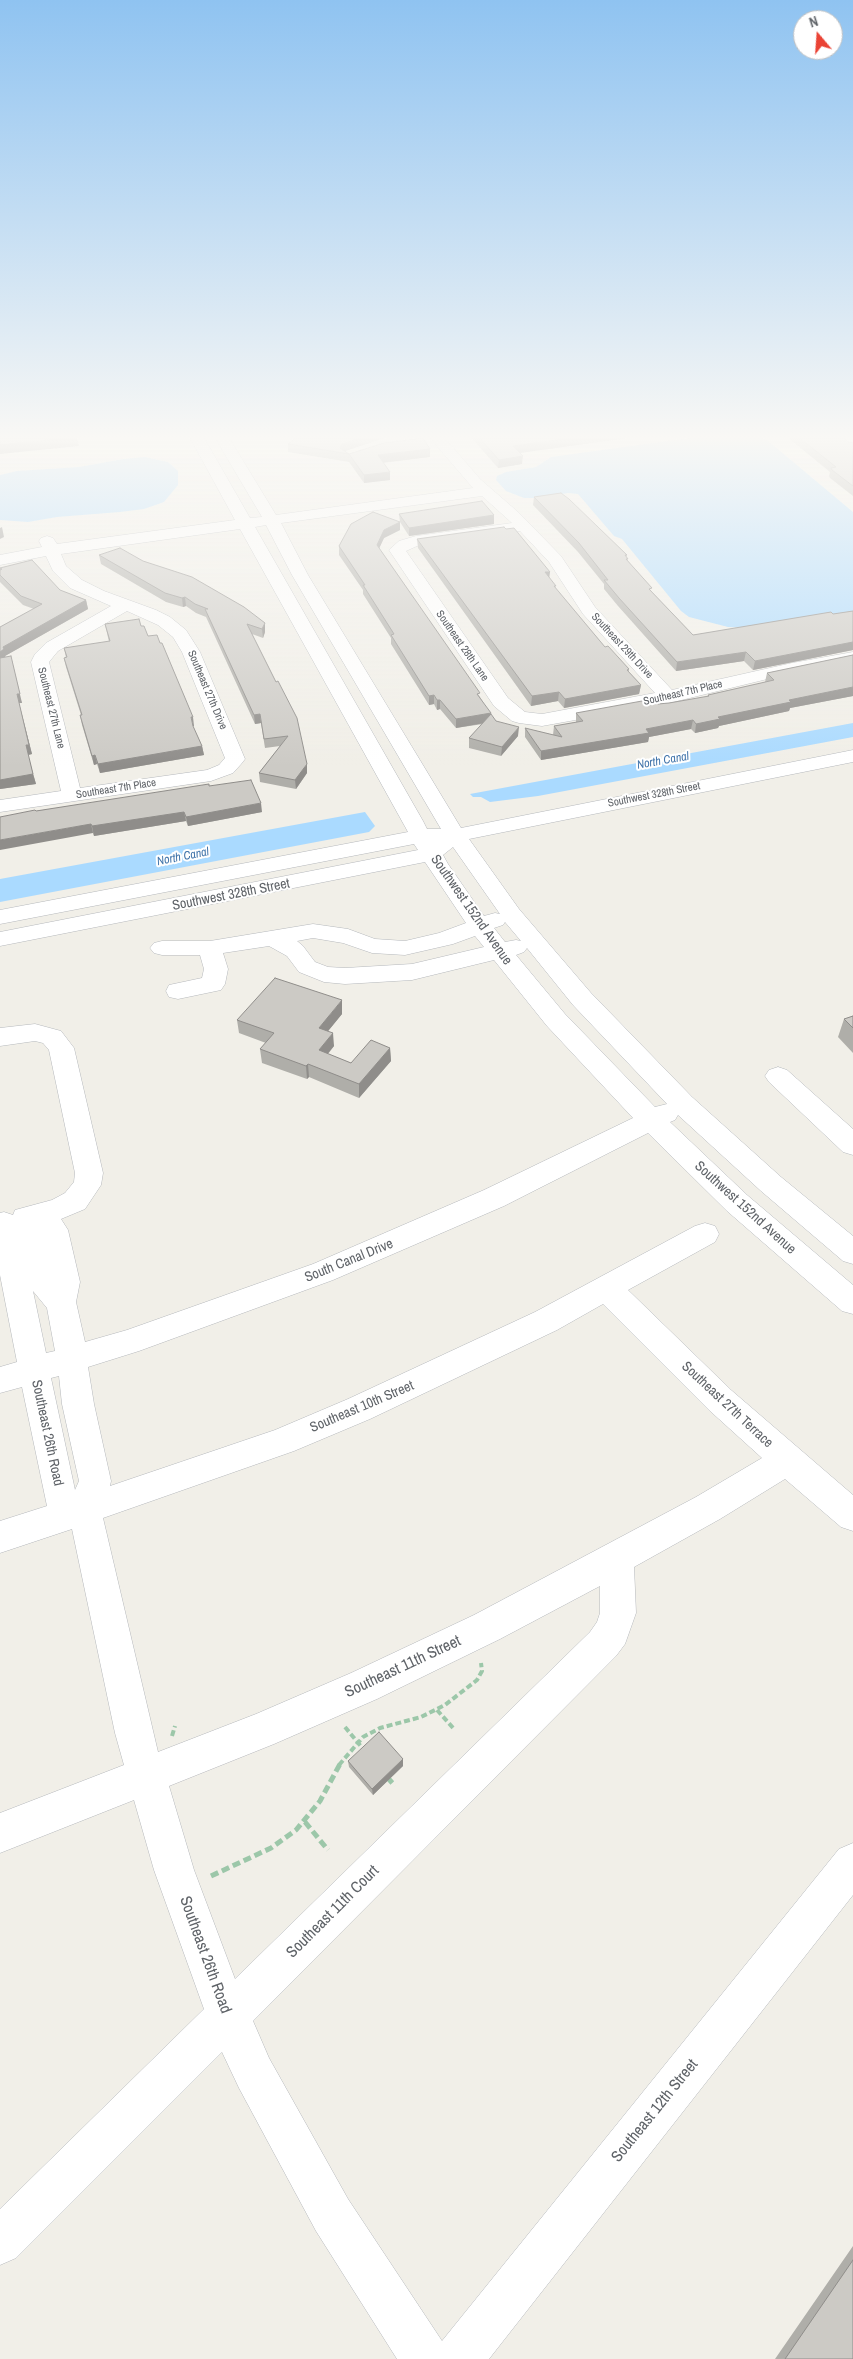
<!DOCTYPE html>
<html>
<head>
<meta charset="utf-8">
<style>
  body { margin:0 }
  #map { position:relative; width:853px; height:2359px; overflow:hidden; background:#f1efe8; font-family:"Archivo Narrow",sans-serif }
  canvas { display:block }
  .north { position:absolute; left:793px; top:10px; width:50px; height:50px; box-sizing:border-box; background:#fff; border:1px solid #bfc1c3; border-radius:50%; rotate:342deg; font-size:14px; font-weight:700; line-height:20px; text-align:center; color:#5f6368 }
  .north::after { content:''; display:block; margin:auto; width:18px; height:22px; background:#ea4335; clip-path:polygon(50% 0,100% 100%,50% 72%,0 100%) }
</style>
</head>
<body>
<div id="map">
<canvas width="853" height="2359"></canvas>
<div class="north">N</div>
</div>
<script>
const context = document.querySelector('canvas').getContext('2d');
context.lineJoin = 'round';
function paint(path, color) { context.fillStyle = color; context.fill(path, 'evenodd'); }
const toPath = rows => new Path2D(rows.map(r => 'M' + r).join(''));
function stroke(path, color, width, dash) { context.strokeStyle = color; context.lineWidth = width; context.lineCap = dash ? 'butt' : 'round'; context.setLineDash(dash || []); context.stroke(path); }
function label(font, color, halo, rows, align = 'center') {
  context.font = font + ' "Archivo Narrow",sans-serif'; context.lineWidth = 4; context.setLineDash([]); context.textBaseline = 'middle'; context.strokeStyle = halo; context.fillStyle = color; for (const [text, x, y, turn = 0] of rows) {
    context.save(); context.translate(x, y); context.rotate((+turn || 0) * Math.PI / 180); context.textAlign = isNaN(turn) ? turn : align; if (halo) context.strokeText(text, 0, 0); context.fillText(text, 0, 0); context.restore();
  }
}
const water = toPath([
  [705,436,756,436,767,440,853,512,853,612,749,628,728,627,689,617,681,611,622,539,614,536,578,494,568,493,540,498,524,498,506,491,496,480,497,476,506,472,536,467,551,457],
  [145,457,168,462,178,471,178,485,164,502,144,509,120,512,57,517,28,522,0,520,0,475,17,471,79,467,123,459],
  [853,723,853,737,538,796,490,802,481,797,473,797,470,794],
  [365,812,375,826,369,832,0,902,0,879]
]);
const pathFar1 = toPath([
  [437,1710,454,1729],
  [345,1727,364,1750],
  [172,1736,175,1726],
  [339,1765,363,1737,380,1728,421,1717,445,1705,477,1680,482,1671,481,1663]
]);
const path = toPath([
  [387,1777,395,1786],
  [305,1822,328,1850],
  [211,1876,271,1848,296,1830,320,1801,340,1764]
]);
const minor = toPath([
  [189,436,203,436,250,518,262,517,214,436,228,436,276,515,473,488,430,438,443,436,480,479,518,512,561,556,595,607,672,690,792,663,853,652,853,662,792,673,669,703,542,726,519,723,512,721,494,706,389,550,399,541,416,536,512,523,482,496,281,523,308,575,461,828,853,750,853,762,469,839,519,909,591,993,692,1097,781,1177,853,1236,853,1264,843,1261,761,1191,678,1115,675,1120,670,1122,747,1195,853,1285,853,1314,842,1311,727,1211,648,1133,504,1206,333,1280,139,1351,88,1367,94,1404,111,1481,110,1486,275,1430,348,1399,535,1312,695,1226,705,1223,715,1226,719,1234,715,1242,628,1290,731,1390,853,1495,853,1531,841,1527,785,1479,720,1519,634,1567,636,1613,625,1644,616,1656,253,2021,269,2058,348,2199,442,2341,839,1849,853,1843,853,1895,489,2359,397,2359,316,2231,239,2088,222,2052,16,2258,0,2265,0,2209,204,2009,154,1870,134,1800,0,1853,0,1813,124,1765,115,1733,72,1529,0,1553,0,1521,47,1506,22,1387,0,1393,0,1367,17,1362,0,1275,0,1213,4,1212,13,1215,15,1210,52,1200,65,1193,74,1182,75,1173,49,1050,43,1043,35,1041,0,1046,0,1028,35,1024,61,1031,74,1048,103,1173,101,1185,85,1209,61,1219,68,1230,80,1282,76,1302,85,1342,127,1330,313,1264,484,1190,633,1118,547,1026,494,960,412,980,345,984,324,982,299,972,287,956,269,946,223,953,228,969,225,984,221,990,178,999,169,997,166,991,169,985,202,978,204,969,200,955,162,955,154,953,150,948,154,943,162,941,210,941,313,924,348,929,375,939,405,941,439,933,466,923,425,862,0,946,0,932,418,850,414,844,0,924,0,910,408,832,240,529,61,554,66,566,82,580,104,591,156,610,170,617,186,630,200,652,245,759,242,763,233,773,211,781,0,812,0,800,61,791,31,662,35,654,46,643,111,606,70,588,53,571,46,556,0,565,0,555,42,547,39,541,41,538,47,536,53,538,57,544,235,520,189,436],
  [266,525,292,575,441,829,427,829,423,821,255,527,266,525],
  [520,531,549,562,583,614,655,693,542,714,525,712,508,698,406,551,417,546,520,531],
  [127,611,158,625,173,637,182,652,225,758,219,765,207,770,80,788,49,662,58,651,127,611],
  [453,847,500,914,495,913,484,916,448,864,443,855,453,847],
  [505,922,521,941,516,940,505,942,494,928,503,925,505,922],
  [475,936,484,947,412,964,345,968,328,967,315,962,303,946,297,941,313,938,343,943,372,953,405,955,453,944,475,936],
  [527,948,573,1005,667,1104,655,1107,565,1014,516,955,524,952,527,948],
  [33,1291,47,1308,55,1351,46,1353,33,1291],
  [603,1304,709,1410,762,1458,696,1497,474,1615,351,1673,256,1714,158,1752,103,1518,294,1451,370,1419,557,1330,603,1304],
  [59,1376,62,1404,79,1481,75,1490,51,1378,59,1376],
  [600,1586,600,1613,597,1622,590,1632,235,1979,194,1870,169,1786,274,1744,377,1699,500,1639,600,1586],
  [778,1067,787,1070,853,1129,853,1155,843,1152,769,1082,765,1076,769,1070,778,1067]
]);
const wall = toPath([
  [470,436,642,436,519,453,522,464,498,468],
  [786,436,842,436,848,442,853,443,853,496,830,478,829,476,830,472],
  [381,439,345,451,349,454,430,449,430,457,383,463,390,480,364,483,349,462,288,452,288,444],
  [534,497,627,555,626,557,628,561,652,592,693,635,853,611,853,650,753,670,744,661,676,671,618,606,604,589,604,584,578,552,533,505],
  [399,514,494,515,494,524,409,536,400,522,400,530,384,538,379,548,480,697,491,715,496,721,518,736,501,756,469,748,469,738,483,724,456,728,440,709,437,710,434,704,429,705,391,644,391,638,363,594,363,590,339,555,339,546,400,522],
  [417,539,549,577,556,589,605,647,629,669,629,672,641,685,639,694,564,708,558,701,531,706,418,548],
  [99,555,143,561,244,607,265,632,263,638,252,634,307,773,296,789,260,782,259,773,280,746,265,748,261,723,255,724,206,617,196,613,186,606,183,607,166,602,101,564],
  [0,568,86,600,88,609,5,656,22,703,19,703,32,754,28,755,36,784,0,789,0,627,34,609,23,605,0,582],
  [105,624,141,626,148,636,194,726,193,726,202,746,204,755,100,773,97,764,94,765,82,725,80,715,81,715,66,667,64,658,66,658,64,648,109,642],
  [853,655,853,696,790,708,789,711,719,726,718,728,695,733,691,729,649,737,648,742,541,760,525,737,525,728,553,735,554,726,576,722,576,713,669,703,707,697,708,695,766,682,765,682,767,673],
  [209,786,262,812,188,826,186,821,94,836,93,833,36,811],
  [342,1014,328,1031,334,1046,328,1054,351,1063,390,1048,391,1061,359,1098,309,1077,307,1079,262,1063,260,1049,266,1043,239,1033,237,1020],
  [853,1016,853,1053,838,1037,844,1019],
  [348,1761,403,1766,373,1795,349,1767],
  [853,2246,853,2359,775,2359]
]);
const shadedWall = toPath([
  [366,436,398,436,381,439,342,452,340,448,342,444],
  [585,436,642,436,512,454,513,446],
  [77,437,79,446,0,454,0,445],
  [430,449,430,457,378,463,378,455],
  [523,456,522,464,498,468,499,460],
  [390,472,390,480,364,483,364,475],
  [494,515,494,524,409,536,409,528],
  [400,522,400,530,384,538,377,553,377,545,384,530],
  [2,527,4,537,0,539,0,528],
  [545,572,550,572,549,580],
  [185,597,186,606,183,607,182,598],
  [86,600,88,609,5,656,6,658,0,662,0,652,3,647],
  [265,623,265,632,263,638,262,629],
  [853,642,853,650,753,670,755,661],
  [746,652,744,661,676,671,677,662],
  [11,656,22,703,19,703,32,754,28,755,26,745],
  [641,685,639,694,564,708,565,699],
  [853,687,853,696,790,708,789,711,719,726,718,728,695,733,696,724,718,717,789,700],
  [559,692,558,701,531,706,532,696],
  [434,695,434,704,429,705,429,696],
  [437,700,440,700,440,709,437,710],
  [491,713,490,722,456,728,456,719],
  [260,714,261,723,255,724,254,715],
  [191,717,193,717,194,726,193,726],
  [693,720,691,729,649,737,648,742,541,760,541,751,646,729],
  [519,727,518,736,501,756,502,747],
  [202,746,204,755,100,773,98,764],
  [95,755,97,764,94,765,92,756],
  [307,764,307,773,296,789,295,780],
  [33,774,36,784,0,789,0,780],
  [261,803,262,812,188,826,186,817],
  [184,812,186,821,94,836,92,826],
  [91,824,93,833,0,850,0,840],
  [342,1000,342,1014,320,1041,319,1028],
  [333,1033,334,1046,320,1063,319,1050],
  [390,1048,391,1061,359,1098,359,1084],
  [308,1064,309,1077,307,1079,306,1066],
  [403,1759,403,1766,373,1795,372,1789]
]);
const building = toPath([
  [0,436,77,436,77,437,0,445,0,436],
  [298,436,366,436,342,444,340,448,349,454,384,443,423,438,430,449,378,455,390,472,364,475,349,454,288,444,298,436],
  [478,436,585,436,513,446,523,456,499,460,478,436],
  [797,436,842,436,848,442,853,443,853,486,832,470,831,468,836,467,797,436],
  [561,493,569,499,627,555,625,555,628,559,626,559,652,588,649,589,693,635,831,612,833,614,853,611,853,642,755,661,746,652,677,662,619,598,604,580,608,580,579,543,534,497,561,493],
  [482,501,494,515,409,528,399,514,457,505,482,501],
  [373,512,400,522,384,530,377,545,480,693,477,694,491,713,456,719,440,700,437,700,434,695,429,696,391,635,394,634,363,585,365,585,339,546,351,524,373,512],
  [504,527,506,529,514,528,550,572,545,572,556,586,554,586,605,647,608,646,629,669,627,670,641,685,565,699,559,692,532,696,417,539,504,527],
  [120,548,143,561,192,577,244,607,265,623,262,629,247,624,276,682,278,681,297,718,307,764,295,780,259,773,288,736,264,739,260,714,254,715,205,609,208,609,195,604,185,597,182,598,165,593,99,555,120,548],
  [32,560,60,590,86,600,3,647,4,649,0,652,0,627,42,604,21,596,0,575,0,570,2,569,0,568,32,560],
  [139,619,141,626,144,626,148,636,157,635,160,643,162,643,193,717,191,717,193,726,202,746,98,764,95,755,92,756,80,715,82,715,64,658,67,657,64,648,110,641,105,624,139,619],
  [853,655,853,687,789,700,791,702,718,717,720,719,696,724,693,720,646,729,649,733,541,751,525,728,562,737,554,726,583,721,576,713,653,699,658,704,669,703,709,696,708,695,774,680,767,673,853,655],
  [11,656,20,694,17,694,29,745,26,745,33,774,0,780,0,658,11,656],
  [491,714,496,721,519,727,502,747,469,738,491,714],
  [251,780,261,803,186,817,184,812,92,826,91,824,0,840,0,817,35,810,36,811,209,784,209,786,251,780],
  [275,978,342,1000,319,1028,333,1033,319,1050,351,1063,371,1040,390,1048,359,1084,308,1064,306,1066,260,1049,274,1033,237,1020,275,978],
  [853,1016,853,1028,844,1019,853,1016],
  [379,1732,403,1759,372,1789,348,1761,379,1732],
  [853,2260,853,2359,785,2359,853,2260]
]);
const farStreetnames = [
  ["Southeast 28th Lane",462,646,55],
  ["Southeast 29th Drive",622,646,47],
  ["Southeast 27th Drive",207,690,67],
  ["Southeast 7th Place",683,693,-13],
  ["Southeast 27th Lane",51,708,76],
  ["Southeast 7th Place",116,789,-9],
  ["Southwest 328th Street",654,795,-11]
];
const farWaternames = [
  ["North Canal",663,761,-10],
  ["North Canal",183,857,-11]
];
const streetNames = [
  ["Southwest 328th Street",231,895,-11],
  ["Southwest 152nd Avenue",471,910,55],
  ["Southwest 152nd Avenue",745,1208,42],
  ["South Canal Drive",349,1261,-22],
  ["Southeast 27th Terrace",727,1405,43],
  ["Southeast 10th Street",362,1407,-23],
  ["Southeast 26th Road",47,1433,78]
];
const nearStreetnames = [
  ["Southeast 11th Street",403,1667,-25],
  ["Southeast 11th Court",333,1912,-45],
  ["Southeast 26th Road",205,1955,70],
  ["Southeast 12th Street",655,2111,-51]
];
paint(water, '#aadaff');
stroke(minor, '#b5b8bc', 1);
stroke(pathFar1, '#9cc7a9', 4, [6, 3]);
stroke(path, '#9cc7a9', 5, [8, 4]);
paint(minor, '#fff');
paint(wall, '#afaea9');
paint(shadedWall, '#8f8d8a');
paint(building, '#cccac5');
stroke(building, '#8f8d8a', 1);
const sky = context.createLinearGradient(0, 0, 0, 767);
sky.addColorStop(0, '#8fc3f1');
sky.addColorStop(0.57, '#f9f8f5');
sky.addColorStop(1, '#f9f8f500');
context.fillStyle = sky;
context.fillRect(0, 0, 853, 767);
label('11px', '#5f6368', '#fff', farStreetnames);
label('italic 12px', '#4174aa', '#fff', farWaternames);
label('14px', '#5f6368', '#fff', streetNames);
label('16px', '#5f6368', '#fff', nearStreetnames);
</script>
</body>
</html>
